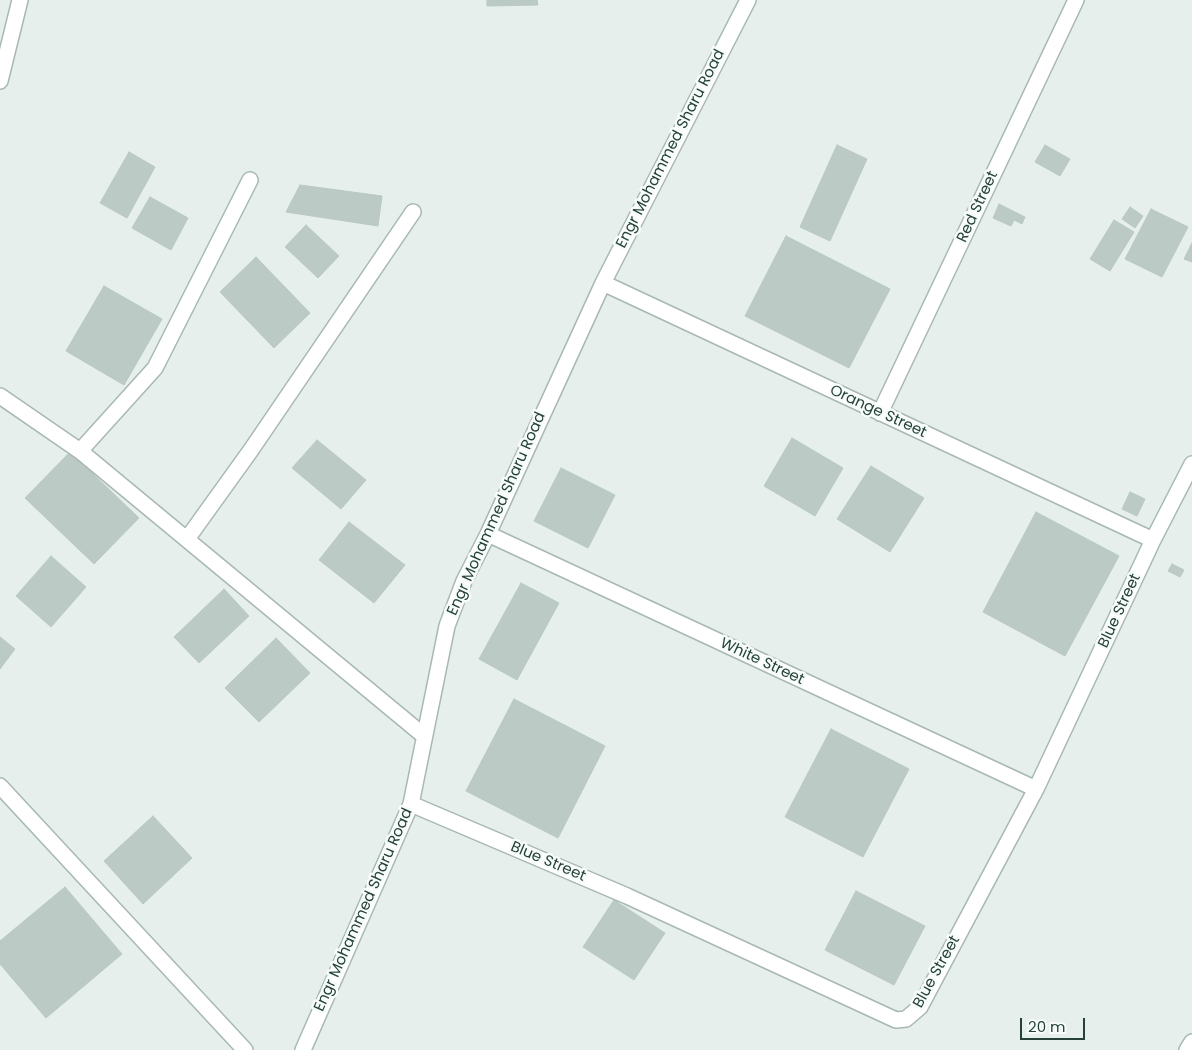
<!DOCTYPE html>
<html>
<head>
<meta charset="utf-8">
<style>
  body { margin:0 }
  #map { position:relative; width:1192px; height:1050px; overflow:hidden; background:#e6efeb; font-family:Poppins,sans-serif }
  canvas { display:block }
  .scale { position:absolute; left:1020px; top:1018px; width:65px; height:22px; box-sizing:border-box; border:2px solid #24423a; border-top:0; padding-left:6px; font-size:15px; line-height:18px; white-space:nowrap; color:#24423a; -webkit-text-stroke:4px #f7fbf9; paint-order:stroke }
</style>
</head>
<body>
<div id="map">
<canvas width="1192" height="1050"></canvas>
<div class="scale">20 m</div>
</div>
<script>
const context = document.querySelector('canvas').getContext('2d');
context.lineJoin = 'round';
function paint(path, color) { context.fillStyle = color; context.fill(path, 'evenodd'); }
const toPath = rows => new Path2D(rows.map(r => 'M' + r).join(''));
function stroke(path, color, width, dash) { context.strokeStyle = color; context.lineWidth = width; context.lineCap = dash ? 'butt' : 'round'; context.setLineDash(dash || []); context.stroke(path); }
function label(font, color, halo, rows, align = 'center') {
  context.font = font + ' Poppins,sans-serif'; context.lineWidth = 5; context.setLineDash([]); context.textBaseline = 'middle'; context.strokeStyle = halo; context.fillStyle = color; for (const [text, x, y, turn = 0] of rows) {
    context.save(); context.translate(x, y); context.rotate((+turn || 0) * Math.PI / 180); context.textAlign = isNaN(turn) ? turn : align; if (halo) context.strokeText(text, 0, 0); context.fillText(text, 0, 0); context.restore();
  }
}
const building = toPath([
  [487,0,537,0,538,5,487,6,487,0],
  [837,145,867,159,830,241,800,227,837,145],
  [1045,145,1070,159,1060,176,1035,162,1045,145],
  [129,152,155,167,127,218,100,203,129,152],
  [300,185,382,196,378,226,286,212,300,185],
  [150,197,188,218,171,250,132,228,150,197],
  [999,204,1025,217,1022,224,1014,220,1011,226,993,218,999,204],
  [1130,207,1143,216,1135,228,1122,219,1130,207],
  [1151,209,1188,227,1162,277,1125,259,1151,209],
  [1114,220,1134,232,1110,271,1090,259,1114,220],
  [306,225,339,256,318,278,285,247,306,225],
  [786,236,890,289,849,368,745,316,786,236],
  [1192,243,1192,262,1184,259,1192,243],
  [256,257,310,313,274,348,220,292,256,257],
  [104,286,162,319,124,385,66,351,104,286],
  [792,438,843,468,815,516,764,486,792,438],
  [317,440,366,480,341,509,292,468,317,440],
  [70,452,139,518,94,564,25,498,70,452],
  [871,466,924,498,890,552,837,519,871,466],
  [561,468,615,495,588,548,534,521,561,468],
  [1130,492,1145,499,1137,516,1122,509,1130,492],
  [1036,512,1119,556,1065,656,983,612,1036,512],
  [349,522,405,565,374,603,319,560,349,522],
  [51,556,86,587,51,627,16,596,51,556],
  [1172,564,1184,570,1180,577,1168,571,1172,564],
  [521,583,559,603,517,680,479,659,521,583],
  [224,589,249,616,199,663,174,637,224,589],
  [0,637,15,649,0,669,0,637],
  [276,638,310,673,259,722,225,688,276,638],
  [514,699,605,746,558,838,466,791,514,699],
  [831,729,909,769,863,857,785,817,831,729],
  [153,816,192,858,143,904,104,861,153,816],
  [65,887,122,954,46,1018,0,964,0,941,65,887],
  [856,891,925,926,894,985,825,950,856,891],
  [614,900,665,933,634,980,583,947,614,900]
]);
const minor = toPath([
  [0,81,20,0],
  [603,283,1153,540],
  [0,396,80,451,423,735],
  [880,413,1076,0],
  [80,451,155,368,250,180],
  [488,534,1036,789],
  [187,539,251,450,413,212],
  [0,786,245,1050],
  [411,804,627,896,896,1020,906,1019,920,1007,1036,789,1153,540,1192,464],
  [303,1050,411,804,447,626,464,581,488,534,603,283,748,0],
  [1187,1050,1192,1042]
]);
const streetNames = [
  ["Engr Mohammed Sharu Road",671,149,-63],
  ["Red Street",978,207,-65],
  ["Orange Street",878,412,25],
  ["Engr Mohammed Sharu Road",497,514,-66],
  ["Blue Street",1120,611,-65],
  ["White Street",762,662,25],
  ["Blue Street",548,862,23],
  ["Engr Mohammed Sharu Road",364,910,-66],
  ["Blue Street",937,972,-61]
];
paint(building, '#bbcac4');
stroke(building, '#b8c9c2', 1);
stroke(minor, '#a8b8b2', 18);
stroke(minor, '#fff', 15);
label('15px', '#24423a', '#f7fbf9', streetNames);
</script>
</body>
</html>
